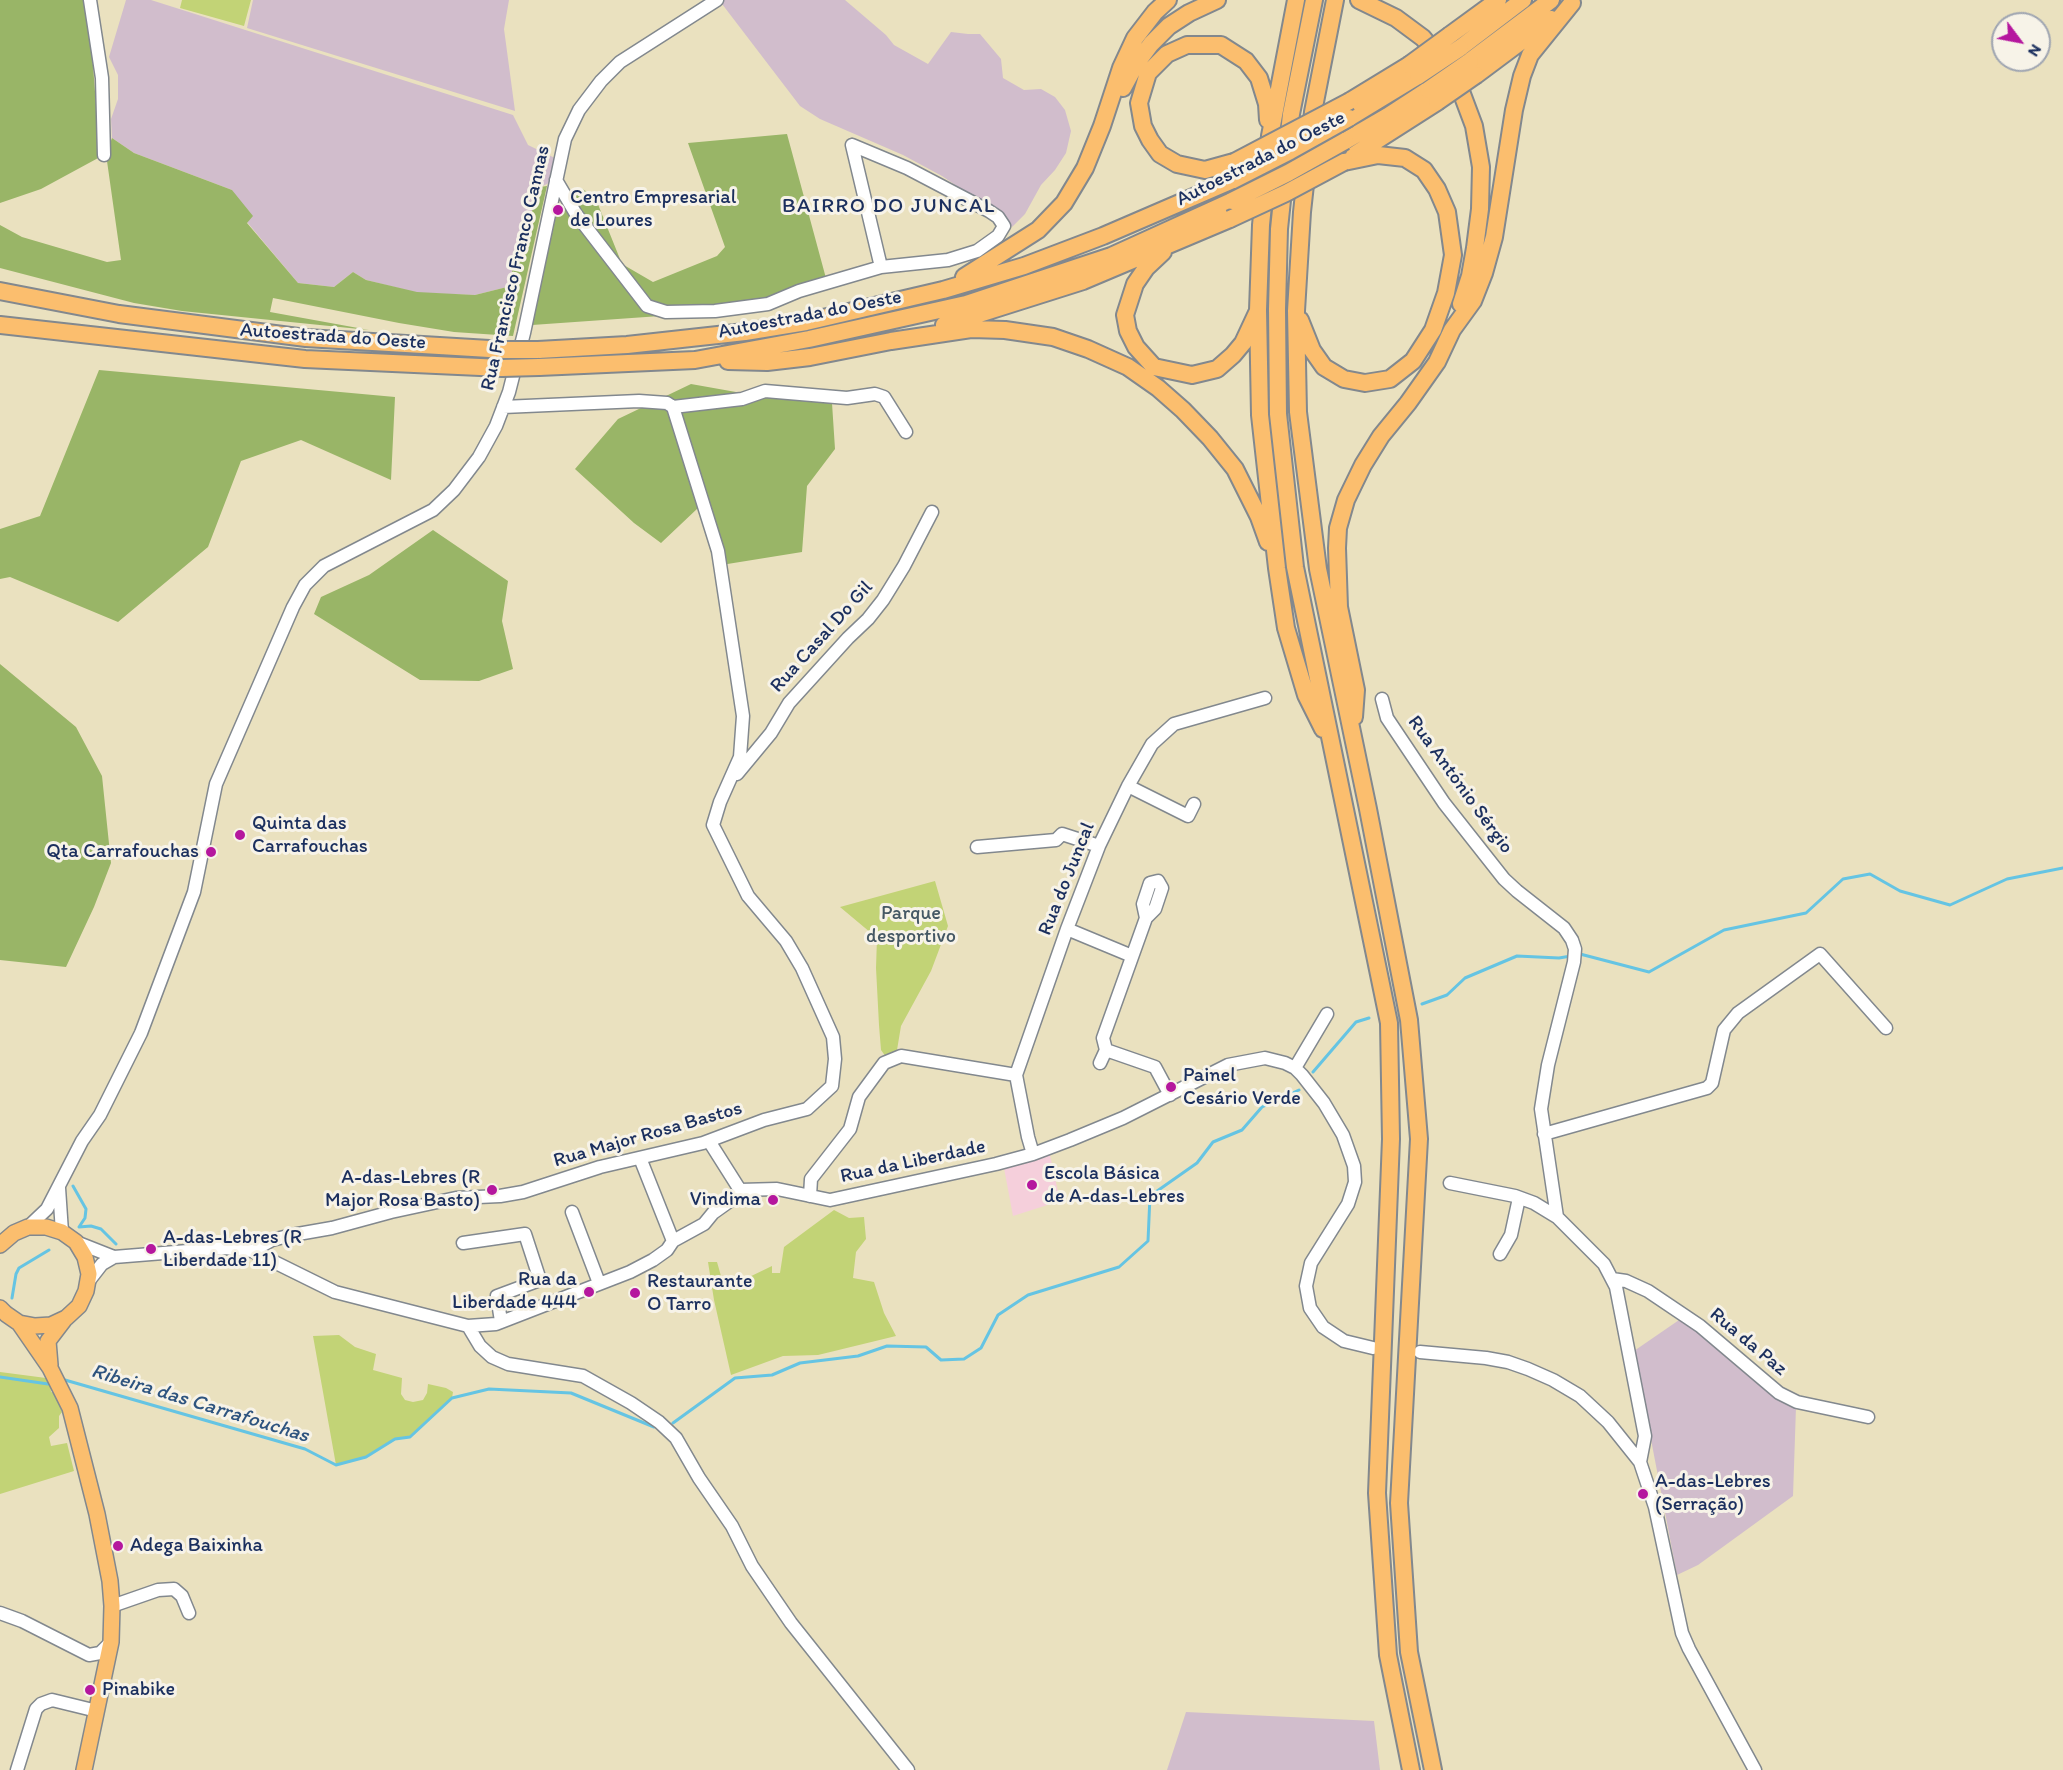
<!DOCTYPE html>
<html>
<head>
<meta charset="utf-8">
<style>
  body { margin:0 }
  #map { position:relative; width:2063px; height:1770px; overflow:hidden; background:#eae1bf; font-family:Itim,sans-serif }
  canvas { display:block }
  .north { position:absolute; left:1991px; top:12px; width:60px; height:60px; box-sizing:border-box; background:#f7f3e8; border:2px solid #9fa5b1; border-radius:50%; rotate:122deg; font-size:16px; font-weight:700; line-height:24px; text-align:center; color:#1b2f5e }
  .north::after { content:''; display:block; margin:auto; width:21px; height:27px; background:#b5179e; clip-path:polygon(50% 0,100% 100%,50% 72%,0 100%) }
</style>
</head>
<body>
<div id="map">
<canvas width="2063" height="1770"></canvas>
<div class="north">N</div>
</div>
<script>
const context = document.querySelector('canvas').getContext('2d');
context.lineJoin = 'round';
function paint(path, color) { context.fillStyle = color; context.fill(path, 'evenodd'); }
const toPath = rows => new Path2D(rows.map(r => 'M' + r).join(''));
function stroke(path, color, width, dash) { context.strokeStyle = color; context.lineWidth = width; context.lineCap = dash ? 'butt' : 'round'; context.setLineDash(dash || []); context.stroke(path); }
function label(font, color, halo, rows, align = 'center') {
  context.font = font + ' Itim,sans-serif'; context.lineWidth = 6; context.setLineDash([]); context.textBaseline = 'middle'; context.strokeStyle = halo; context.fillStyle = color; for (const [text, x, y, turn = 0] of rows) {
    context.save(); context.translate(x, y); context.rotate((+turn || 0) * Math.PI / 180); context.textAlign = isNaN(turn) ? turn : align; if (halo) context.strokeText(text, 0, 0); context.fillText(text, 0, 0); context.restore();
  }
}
const built = toPath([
  [1050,1155,1060,1201,1013,1216,1004,1168,1024,1164]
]);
const industrial = toPath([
  [126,0,151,0,513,115,528,145,561,161,556,180,540,187,507,287,475,295,418,293,366,280,353,272,334,287,298,283,247,222,232,190,134,153,112,138,111,119,118,99,118,75,109,57],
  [253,0,509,0,504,29,515,111,247,28],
  [719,0,845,0,886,35,894,45,928,64,951,32,968,34,980,34,1001,59,1003,78,1024,90,1041,89,1055,97,1065,110,1071,131,1066,153,1055,170,1041,185,1025,214,1012,227,1007,220,942,176,903,155,820,119,800,106],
  [1682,1318,1796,1407,1793,1496,1698,1565,1677,1575,1634,1351],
  [1186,1712,1374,1721,1380,1770,1167,1770]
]);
const green = toPath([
  [182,0,251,0,244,26,180,8],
  [935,881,948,926,931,971,901,1026,897,1050,886,1057,881,1050,879,1025,876,968,877,938,840,907],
  [834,1210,849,1218,864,1217,866,1239,856,1252,853,1278,874,1282,884,1313,896,1336,818,1355,783,1356,731,1375,714,1300,708,1262,717,1262,721,1276,731,1283,743,1280,772,1266,772,1273,780,1273,784,1247],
  [339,1335,355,1347,376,1354,373,1370,402,1378,401,1394,405,1400,413,1402,423,1400,427,1393,428,1384,446,1388,453,1392,452,1398,410,1437,395,1439,366,1457,336,1465,313,1336],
  [0,1372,46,1378,50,1382,51,1392,55,1393,62,1412,59,1416,59,1428,49,1437,51,1446,67,1443,74,1471,0,1494]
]);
const forest = toPath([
  [0,0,88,0,100,157,41,189,0,203],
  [787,134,827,282,760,309,532,325,558,206,581,188,595,197,622,264,653,282,717,256,725,247,688,143],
  [112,138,134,153,232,190,253,216,247,223,298,283,334,287,353,272,366,280,417,292,475,295,507,287,540,187,547,186,513,336,454,332,399,323,273,298,270,312,369,330,182,311,134,303,0,268,0,225,22,237,107,262,121,260,106,154],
  [99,370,395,397,391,480,301,440,241,461,208,547,118,622,10,577,0,579,0,529,40,516],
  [691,384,764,397,832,403,835,449,807,486,802,552,715,566,698,508,661,543,634,523,575,469,618,419],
  [433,530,508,581,502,621,513,669,479,681,420,680,314,614,321,597,369,575],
  [0,664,76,727,102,776,111,863,94,907,66,967,0,960]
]);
const stream = toPath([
  [1580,954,1649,972,1724,930,1806,913,1843,879,1870,874,1900,891,1950,905,2007,879,2063,868],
  [1422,1004,1447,995,1465,978,1517,956,1559,958,1571,956],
  [1313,1072,1356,1022,1369,1018],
  [73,1186,86,1209,85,1218,79,1227],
  [79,1227,91,1226,101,1229,116,1244],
  [12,1298,16,1274,19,1268,49,1250],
  [0,1377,48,1384],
  [65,1380,305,1449,336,1465,366,1457,395,1439,410,1437,452,1398,489,1389,571,1393,654,1427],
  [673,1423,735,1378,772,1375,800,1363,858,1356,887,1346,926,1347,941,1360,964,1359,981,1348,998,1315,1028,1295,1119,1267,1148,1241,1150,1196,1197,1163,1213,1142,1242,1130,1262,1107,1299,1090]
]);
const minor = toPath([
  [90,0,102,78,104,155],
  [852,145,907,168,989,211,998,217,1004,226,998,236,977,251,948,260,881,267],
  [556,180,576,214,647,306,666,312,715,311,768,304,799,291,881,267,852,145],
  [503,407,639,401,667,403,673,407,742,399,765,391,847,398,875,394,884,397,906,432],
  [1382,699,1387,718,1444,803,1504,879,1517,891,1564,928,1572,940,1575,949,1574,962,1548,1065,1541,1109,1557,1217],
  [737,774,771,733,789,703,848,638,868,619,883,600,904,566,932,512],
  [1128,786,1188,816,1194,804],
  [977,847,1056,840,1062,834,1099,846],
  [1067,929,1132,956],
  [1106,1050,1155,1067,1170,1095],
  [1100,1063,1106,1050,1103,1038,1146,918,1155,909,1162,888,1158,881,1150,883,1143,904,1146,918],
  [1295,1068,1327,1014],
  [1544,1134,1707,1088,1712,1083,1724,1030,1738,1013,1820,954,1886,1028],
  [709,1141,740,1190],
  [1033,1154,1028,1137,1016,1075,1067,929,1099,846,1128,786,1152,744,1174,724,1265,698],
  [640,1158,673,1241],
  [1450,1183,1515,1196,1534,1203,1557,1217,1604,1264,1616,1287,1645,1436,1640,1462],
  [59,1188,62,1232],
  [740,1190,777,1189,830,1200,996,1164,1033,1154,1070,1140,1123,1118,1228,1065,1265,1058,1285,1063,1295,1068,1302,1075,1324,1103,1343,1135,1354,1166,1355,1182,1348,1204,1311,1263,1306,1286,1310,1308,1323,1327,1344,1341,1373,1348],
  [810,1196,811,1179,850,1129,859,1097,884,1063,901,1056,1016,1075],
  [572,1212,599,1283],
  [28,1227,47,1209,82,1141,100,1115,141,1033,194,892,216,784,293,607,305,585,324,566,433,510,454,490,479,457,496,426,509,392,524,333,565,139,579,110,601,81,620,62,717,0],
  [76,1242,114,1257,225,1248,252,1251,335,1292,468,1326,496,1324,630,1272,653,1260,667,1250,673,1241,704,1224,713,1213,734,1198,740,1190],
  [463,1243,525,1234,540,1280,497,1296,501,1321],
  [252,1251,272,1240,292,1235,332,1228,391,1212,456,1198,500,1196,523,1192,600,1167,703,1143,764,1120,807,1109,832,1086,835,1059,833,1037,802,968,786,941,748,896,713,825,720,802,740,757,743,716,718,551,673,407],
  [1500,1254,1511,1235,1519,1198],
  [1612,1279,1626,1281,1648,1291,1700,1326,1779,1393,1797,1402,1868,1417],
  [88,1282,102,1264,114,1257],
  [468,1326,480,1346,492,1357,508,1364,583,1376,631,1403,659,1422,676,1438,699,1478,732,1526,752,1566,791,1623,908,1770],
  [1420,1352,1486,1358,1508,1362,1528,1369,1553,1380,1580,1396,1608,1422,1640,1462,1655,1507,1682,1633,1689,1649,1755,1770],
  [112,1606,158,1590,174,1589,182,1596,189,1613],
  [0,1613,22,1621,89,1655,100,1653,111,1642],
  [17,1770,36,1709,41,1704,52,1700,97,1711]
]);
const major = toPath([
  [0,1245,14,1233,28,1227,46,1227,62,1232,76,1242,85,1257,89,1274,86,1291,79,1306,66,1318,51,1325,35,1326,19,1323,6,1314,0,1308],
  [19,1323,50,1368,70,1408,97,1514,110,1581,112,1606,111,1642,84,1770],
  [50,1365,48,1341,64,1320]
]);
const highway = toPath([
  [1296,0,1270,136,1261,225,1258,310,1260,415,1277,568,1286,628,1306,695,1323,729],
  [1314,0,1291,114,1279,229,1277,309,1278,414,1295,567,1389,1023,1391,1139,1377,1493,1388,1655,1411,1770],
  [1335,0,1313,112,1302,212,1296,311,1298,412,1318,569,1368,809,1409,1020,1419,1139,1399,1503,1409,1652,1433,1770],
  [1359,0,1396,18,1423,38,1446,66,1462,94,1474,126,1481,167,1480,209,1475,248,1470,276,1461,304],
  [1450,35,1498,0],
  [1460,48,1523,0],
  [1470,61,1551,0],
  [1476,75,1551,19],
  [1123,88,1136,64,1151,44,1169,26,1189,13,1217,0],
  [1350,101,1409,65],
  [1349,118,1418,76],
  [1345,141,1388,116,1428,90],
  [1354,155,1437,102],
  [1234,162,1205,170,1177,164,1160,154,1150,140,1143,126,1139,103,1148,73,1167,54,1187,45,1221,45,1246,61,1259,78,1267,104,1268,120],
  [1163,252,1146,268,1135,284,1125,315,1128,331,1136,347,1154,367,1192,375,1217,369,1233,355,1243,343,1257,313],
  [964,277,1038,230,1064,203,1085,168,1102,126,1121,68,1135,38,1155,12,1168,0],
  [0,291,119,314,306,338,506,350],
  [1300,320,1312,350,1324,367,1344,379,1365,383,1390,379,1413,361,1433,330,1446,293,1453,255,1447,212,1437,189,1424,170,1405,158,1378,155,1344,162],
  [0,325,305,359,502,368],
  [944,325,1083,281,1230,219],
  [538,350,627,345,745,332,806,322,943,290,1024,266,1103,236,1233,180],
  [728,361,767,362,810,357,891,341,971,329,1005,330,1053,337,1088,349,1128,367,1158,388,1183,410,1210,438,1235,469,1259,517,1268,542],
  [539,367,695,360,809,339,966,304,1111,256,1232,201],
  [1354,717,1356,690,1339,607,1337,548,1338,528,1346,500,1363,465,1381,436,1408,403,1437,362,1452,330,1473,301,1484,273,1494,237,1514,110,1522,76,1530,55,1572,3]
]);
const highwayBridge = toPath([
  [1409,65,1450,35],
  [1418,76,1460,48],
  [1428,90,1470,61],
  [1437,102,1476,75],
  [1234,162,1350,101],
  [1233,180,1290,151,1349,118],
  [1232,201,1288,173,1345,141],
  [1230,219,1286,193,1344,162],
  [506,350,538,350],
  [502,368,539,367]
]);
const markers = [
  [558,210,6,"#b5179e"],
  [240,835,6,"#b5179e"],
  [211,852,6,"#b5179e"],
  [1171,1087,6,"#b5179e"],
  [1032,1185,6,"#b5179e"],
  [492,1190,6,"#b5179e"],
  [773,1200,6,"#b5179e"],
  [151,1249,6,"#b5179e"],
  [589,1292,6,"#b5179e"],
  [635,1293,6,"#b5179e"],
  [1643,1494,6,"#b5179e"],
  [118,1546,6,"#b5179e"],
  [90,1690,6,"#b5179e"]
];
const streetNames = [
  ["Autoestrada do Oeste",1261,159,-27],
  ["Rua Francisco Franco Cannas",516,268,-77],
  ["Autoestrada do Oeste",810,315,-11],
  ["Autoestrada do Oeste",333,337,4],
  ["Rua Casal Do Gil",822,637,-48],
  ["Rua António Sérgio",1460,785,54],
  ["Rua do Juncal",1067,879,-68],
  ["Rua Major Rosa Bastos",648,1135,-16],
  ["Rua da Liberdade",913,1162,-12],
  ["Rua da Paz",1748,1342,40]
];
const poiNames = [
  ["Centro Empresarial",570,198],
  ["de Loures",570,221],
  ["Quinta das",252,824],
  ["Carrafouchas",252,847],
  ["Qta Carrafouchas",199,852,"right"],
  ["Painel",1183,1076],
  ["Cesário Verde",1183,1099],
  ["Escola Básica",1044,1174],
  ["de A-das-Lebres",1044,1197],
  ["A-das-Lebres (R",480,1178,"right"],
  ["Major Rosa Basto)",480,1201,"right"],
  ["Vindima",761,1200,"right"],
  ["A-das-Lebres (R",163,1238],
  ["Liberdade 11)",163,1261],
  ["Rua da",577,1280,"right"],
  ["Liberdade 444",577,1303,"right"],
  ["Restaurante",647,1282],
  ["O Tarro",647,1305],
  ["A-das-Lebres",1655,1482],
  ["(Serração)",1655,1505],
  ["Adega Baixinha",130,1546],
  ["Pinabike",102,1690]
];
const parkNames = [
  ["Parque",911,914],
  ["desportivo",911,937]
];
const neighbourhoodNames = [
  ["BAIRRO DO JUNCAL",889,207]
];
const waterNames = [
  ["Ribeira das Carrafouchas",200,1404,17]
];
paint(built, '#f5cfdb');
paint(industrial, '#d1bdcc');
paint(green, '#c2d376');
paint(forest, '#99b567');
stroke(stream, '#65c4e3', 3);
stroke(minor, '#82888e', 15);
stroke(major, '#82888e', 18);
stroke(highway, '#82888e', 20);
stroke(minor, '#fff', 12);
stroke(major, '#fbbe6e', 15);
stroke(highway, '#fbbe6e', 16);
stroke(highwayBridge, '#82888e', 20, []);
stroke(highwayBridge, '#fbbe6e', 16);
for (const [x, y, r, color] of markers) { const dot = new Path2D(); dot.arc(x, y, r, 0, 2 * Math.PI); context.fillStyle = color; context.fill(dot); stroke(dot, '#f7f3e8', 2); }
label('20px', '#1b2f5e', '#f7f3e8', streetNames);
label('20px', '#1b2f5e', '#f7f3e8', poiNames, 'left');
label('20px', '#455864', '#f7f3e8', parkNames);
context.letterSpacing = '1.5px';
label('21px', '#1b2f5e', '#f7f3e8', neighbourhoodNames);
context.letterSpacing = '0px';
label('italic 21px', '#2e547f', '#f7f3e8', waterNames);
</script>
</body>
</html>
